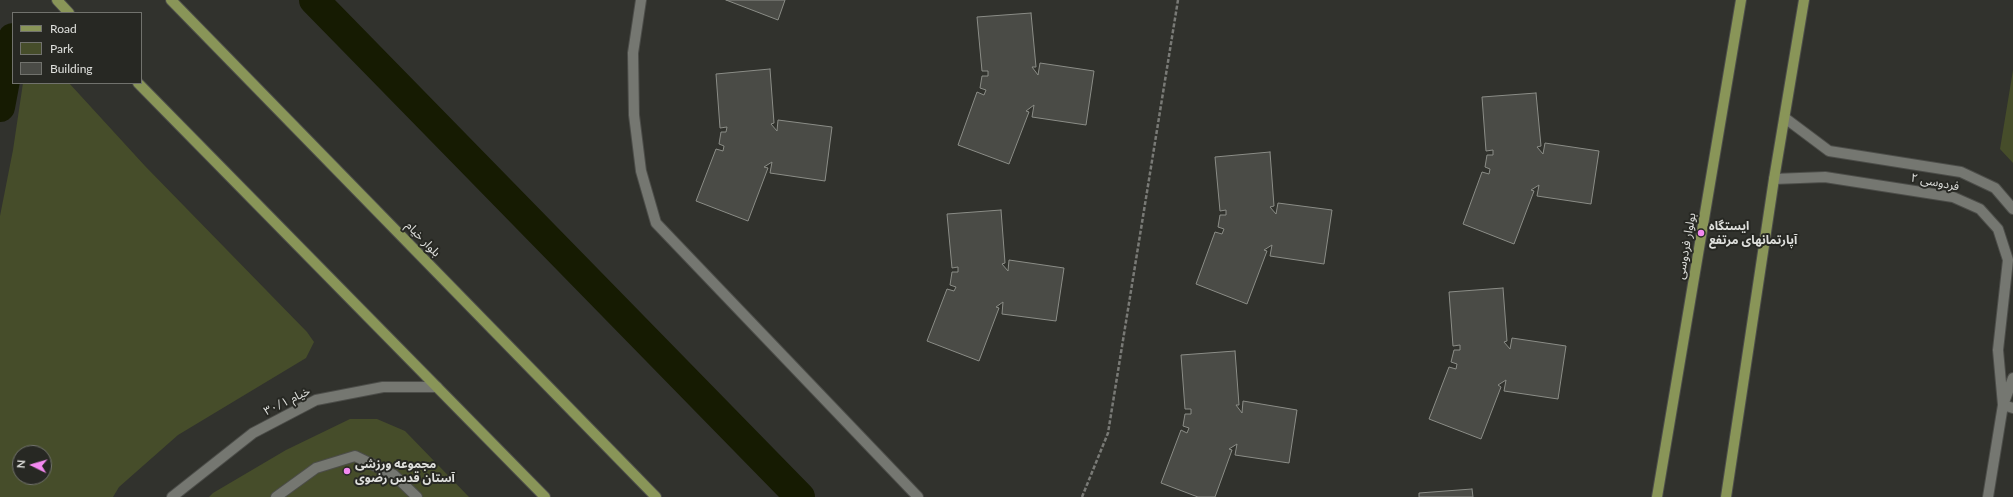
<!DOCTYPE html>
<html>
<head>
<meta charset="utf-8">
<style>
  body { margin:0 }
  #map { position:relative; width:2013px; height:497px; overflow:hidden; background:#31322d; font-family:Lato,sans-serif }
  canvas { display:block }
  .legend { position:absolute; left:12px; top:12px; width:130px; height:72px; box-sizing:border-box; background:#272823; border:1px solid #71726d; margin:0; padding:5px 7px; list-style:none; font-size:12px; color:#dfe0dd }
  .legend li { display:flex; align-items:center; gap:8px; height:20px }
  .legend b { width:20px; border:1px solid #71726d }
  .north { position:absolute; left:12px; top:445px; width:40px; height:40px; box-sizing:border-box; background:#272823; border:1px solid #71726d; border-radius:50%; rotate:275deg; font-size:11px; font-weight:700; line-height:16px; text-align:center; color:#dfe0dd }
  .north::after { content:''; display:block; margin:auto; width:14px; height:18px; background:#f489f0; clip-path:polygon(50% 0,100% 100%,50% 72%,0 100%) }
</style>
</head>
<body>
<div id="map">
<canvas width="2013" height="497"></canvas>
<ul class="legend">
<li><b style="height:5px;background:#899558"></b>Road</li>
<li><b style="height:11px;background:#464d2a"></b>Park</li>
<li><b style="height:11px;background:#4a4b46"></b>Building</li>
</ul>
<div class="north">N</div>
</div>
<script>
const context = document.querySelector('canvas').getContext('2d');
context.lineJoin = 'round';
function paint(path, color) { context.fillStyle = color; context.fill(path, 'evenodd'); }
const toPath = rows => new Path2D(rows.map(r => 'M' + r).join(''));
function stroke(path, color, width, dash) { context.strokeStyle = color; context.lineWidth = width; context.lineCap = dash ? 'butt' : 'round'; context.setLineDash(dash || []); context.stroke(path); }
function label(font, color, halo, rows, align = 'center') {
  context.font = font + ' Lato,"Noto Sans Arabic",sans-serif'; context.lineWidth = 4; context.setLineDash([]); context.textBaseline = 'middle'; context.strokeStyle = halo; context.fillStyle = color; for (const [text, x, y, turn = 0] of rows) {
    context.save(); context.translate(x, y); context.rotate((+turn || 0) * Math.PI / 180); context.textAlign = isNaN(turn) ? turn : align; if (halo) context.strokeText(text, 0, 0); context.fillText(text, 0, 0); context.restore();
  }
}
const green = toPath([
  [2013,70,2013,163,2000,149],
  [23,83,69,83,145,166,307,332,314,342,306,358,178,435,119,487,113,497,0,497,0,216,13,150],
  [20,453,44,453,44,477,20,477],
  [350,419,377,419,405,431,469,497,209,497,213,493,286,450]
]);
const canal = toPath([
  [314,0,800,497],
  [0,107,13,38]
]);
const building = toPath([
  [726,0,785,0,778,20,726,0],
  [1031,13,1036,67,1032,67,1038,75,1040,63,1094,71,1086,125,1032,117,1034,105,1026,111,1029,112,1009,164,958,145,977,92,984,95,986,90,980,88,982,76,988,76,988,71,982,71,977,17,1031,13],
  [770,69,774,123,771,124,777,131,778,120,832,127,825,181,770,173,772,162,764,167,768,168,748,221,696,201,716,149,723,151,724,146,719,144,721,132,726,132,727,127,720,128,716,74,770,69],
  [1536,93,1541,146,1537,147,1543,154,1545,143,1599,151,1591,204,1537,196,1539,185,1531,190,1534,191,1514,244,1463,224,1482,172,1489,174,1490,169,1485,167,1487,155,1493,155,1493,150,1486,151,1482,97,1536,93],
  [1270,152,1274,206,1270,207,1276,214,1278,203,1332,210,1324,264,1270,256,1272,245,1264,250,1267,251,1247,304,1196,284,1215,232,1222,234,1224,229,1218,227,1220,215,1226,215,1226,210,1220,211,1215,157,1270,152],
  [1001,210,1005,263,1002,264,1008,271,1009,260,1064,268,1056,321,1002,314,1003,302,996,307,999,308,979,361,927,341,947,289,954,291,956,287,950,285,952,272,958,272,958,267,952,268,947,214,1001,210],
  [1503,288,1507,341,1504,342,1510,349,1512,338,1566,346,1558,399,1504,391,1506,380,1498,385,1501,387,1481,439,1429,419,1449,367,1456,369,1457,364,1451,362,1454,350,1460,350,1460,345,1453,346,1449,292,1503,288],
  [1235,351,1239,405,1236,405,1242,413,1243,401,1297,410,1289,463,1235,455,1237,444,1229,449,1232,450,1215,497,1198,497,1161,483,1181,430,1187,433,1189,428,1183,426,1185,414,1191,414,1191,409,1185,409,1181,355,1235,351],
  [1472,489,1473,497,1419,497,1419,493,1472,489]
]);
const path = toPath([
  [1082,497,1108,433,1178,0]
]);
const minor = toPath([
  [641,0,633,53,634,115,641,171,656,223,918,497],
  [1785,118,1829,151,1961,172,1995,188,2013,209],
  [1774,179,1825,177,1953,197,1980,209,1998,229,2008,260,1998,350,2003,405],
  [2003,405,2013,408],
  [172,497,253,433,316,400,383,387,437,387],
  [276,497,316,468,355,456,394,475,417,497],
  [1988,497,2003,405,2013,378]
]);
const major = toPath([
  [57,0,69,13],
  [171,0,656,497],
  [138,83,545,497],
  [1657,497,1741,0],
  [1726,497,1774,179,1804,0]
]);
const markers = [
  [1701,233,4,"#f489f0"],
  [347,471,4,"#f489f0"]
];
const streetNames = [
  ["فردوسی ۲",1935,182,11],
  ["بلوار خیام",423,239,46],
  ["بولوار فردوسی",1686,246,-80],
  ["خیام ۳۰/۱",287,401,-26]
];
const poiNames = [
  ["ایستگاه",1709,226],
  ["آپارتمانهای مرتفع",1709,240],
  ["مجموعه ورزشی",355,464],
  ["آستان قدس رضوی",355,478]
];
paint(green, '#464d2a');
stroke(canal, '#161b02', 30);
paint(building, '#4a4b46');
stroke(building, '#8b8d87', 1);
stroke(minor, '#4c4d49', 12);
stroke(major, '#4c4d49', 12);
stroke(path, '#797a76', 2.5, [4, 2]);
stroke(minor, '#757771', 10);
stroke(major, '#899558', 10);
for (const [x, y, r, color] of markers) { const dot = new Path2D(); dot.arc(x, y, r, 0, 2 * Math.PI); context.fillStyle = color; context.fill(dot); stroke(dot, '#272823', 1.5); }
label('12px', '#dfe0dd', '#272823', streetNames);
label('bold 12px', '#dfe0dd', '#272823', poiNames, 'left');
</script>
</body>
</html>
